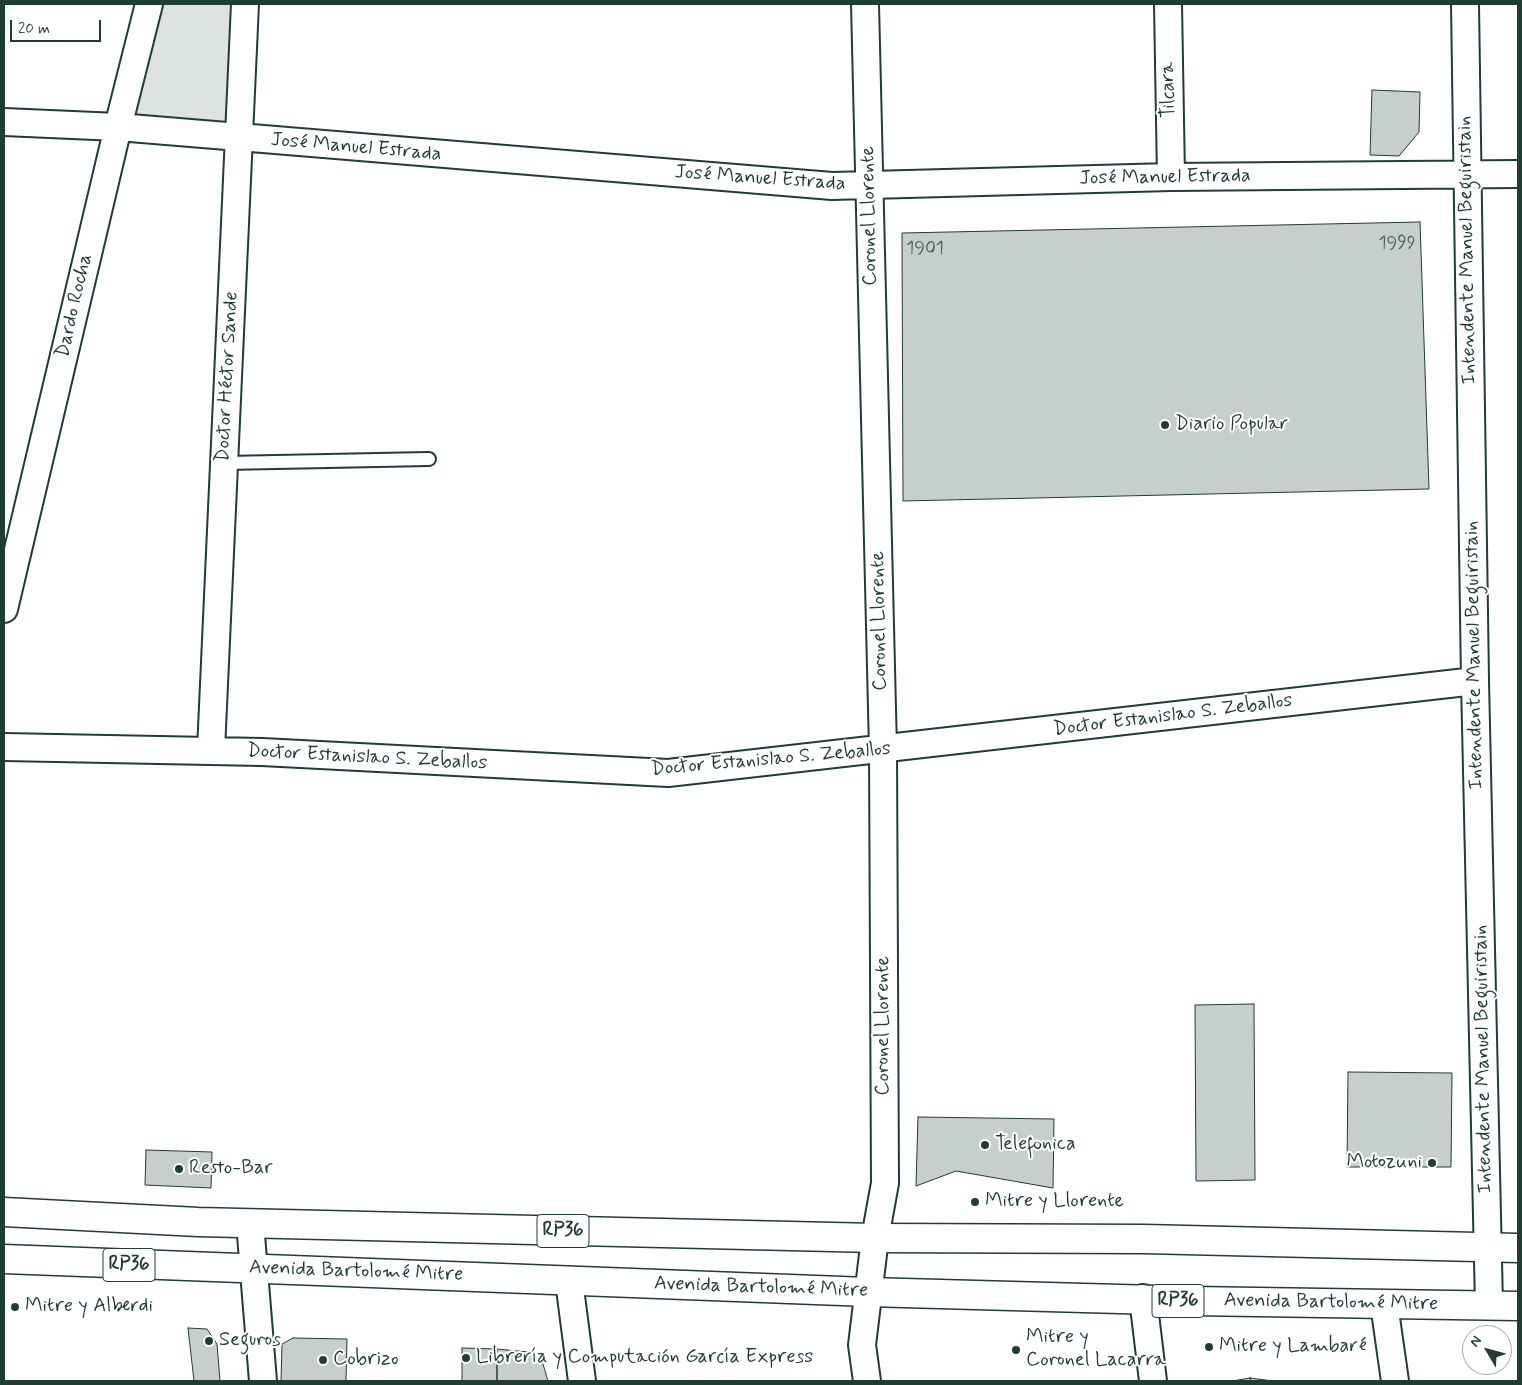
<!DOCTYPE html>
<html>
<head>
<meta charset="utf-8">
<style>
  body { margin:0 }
  #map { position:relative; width:1522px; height:1385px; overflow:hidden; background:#fff; font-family:Mynerve,sans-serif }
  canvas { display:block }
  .frame { position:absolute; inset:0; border:5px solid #1f3d34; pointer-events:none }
  .north { position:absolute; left:1462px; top:1325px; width:50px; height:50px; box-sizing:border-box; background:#fff; border:1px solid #a5b1ae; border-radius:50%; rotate:307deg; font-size:14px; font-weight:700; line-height:20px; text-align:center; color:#1f3d34 }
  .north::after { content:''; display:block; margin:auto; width:18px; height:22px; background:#1f3d34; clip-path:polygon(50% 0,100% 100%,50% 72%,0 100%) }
  .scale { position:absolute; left:10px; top:20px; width:91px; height:22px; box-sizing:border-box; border:2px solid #1f3d34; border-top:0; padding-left:6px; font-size:15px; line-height:18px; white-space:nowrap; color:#1f3d34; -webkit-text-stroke:4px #fff; paint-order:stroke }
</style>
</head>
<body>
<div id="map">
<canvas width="1522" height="1385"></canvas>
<div class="frame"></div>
<div class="north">N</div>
<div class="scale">20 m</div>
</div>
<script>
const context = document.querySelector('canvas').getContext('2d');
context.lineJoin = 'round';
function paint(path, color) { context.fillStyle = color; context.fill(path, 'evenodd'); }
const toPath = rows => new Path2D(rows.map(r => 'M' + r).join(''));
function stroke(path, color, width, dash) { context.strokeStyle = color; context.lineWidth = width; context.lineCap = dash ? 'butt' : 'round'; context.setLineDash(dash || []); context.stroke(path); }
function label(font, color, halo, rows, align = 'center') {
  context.font = font + ' Mynerve,sans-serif'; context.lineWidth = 4; context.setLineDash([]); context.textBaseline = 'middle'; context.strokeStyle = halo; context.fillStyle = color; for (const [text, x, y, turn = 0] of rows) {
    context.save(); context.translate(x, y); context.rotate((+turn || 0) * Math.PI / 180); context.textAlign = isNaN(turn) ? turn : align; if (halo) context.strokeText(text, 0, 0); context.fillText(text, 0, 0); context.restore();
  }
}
const green = toPath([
  [149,4,245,4,239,138,118,127]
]);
const building = toPath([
  [1372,90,1420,92,1419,132,1399,156,1370,155,1372,90],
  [1420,222,1429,489,903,501,902,233,1420,222],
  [1254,1004,1255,1180,1196,1181,1195,1005,1254,1004],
  [1348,1072,1452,1073,1451,1167,1347,1167,1348,1072],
  [918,1117,1054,1119,1053,1188,956,1171,916,1186,918,1117],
  [146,1150,212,1152,211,1188,145,1185,146,1150],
  [188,1328,207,1329,217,1344,220,1381,194,1381,188,1328],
  [293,1338,347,1339,346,1381,281,1381,282,1344,293,1338],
  [462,1348,497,1349,497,1381,462,1381,462,1348],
  [497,1349,528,1352,536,1357,543,1364,548,1381,497,1381,497,1349],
  [1250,1378,1251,1381,1232,1381,1250,1378],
  [1250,1378,1273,1381,1251,1381,1250,1378]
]);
const service = toPath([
  [225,463,429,459]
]);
const minor = toPath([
  [865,4,883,750,885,1183,875,1238,862,1345,867,1381],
  [1168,4,1171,177],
  [1465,4,1475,681,1489,1305],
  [4,122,118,127,832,186,1171,177,1518,174],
  [4,609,118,127,149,4],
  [4,747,262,752,668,773,1475,681],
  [211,750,245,4],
  [250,1223,263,1381],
  [569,1281,582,1381],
  [1143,1298,1153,1381],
  [1384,1304,1395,1381]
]);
const primary = toPath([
  [4,1212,198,1222,492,1229,875,1238,1144,1239,1518,1248],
  [4,1259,868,1292,1192,1301,1518,1306]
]);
const markers = [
  [1165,425,5,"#1f3d34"],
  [985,1145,5,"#1f3d34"],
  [1432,1163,5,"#1f3d34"],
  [179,1169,5,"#1f3d34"],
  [975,1202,5,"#1f3d34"],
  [15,1307,5,"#1f3d34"],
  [209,1341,5,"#1f3d34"],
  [1209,1347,5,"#1f3d34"],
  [1016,1350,5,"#1f3d34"],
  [466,1358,5,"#1f3d34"],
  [323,1360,5,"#1f3d34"]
];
const numberNames = [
  ["1999",1397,244],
  ["1901",925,249]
];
const shields = [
  [563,1231,52],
  [129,1265,52],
  [1178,1301,52]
];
const shieldNames = [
  ["RP36",563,1231],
  ["RP36",129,1265],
  ["RP36",1178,1301]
];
const streetNames = [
  ["Tilcara",1169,90,-91],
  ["José Manuel Estrada",356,148,5],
  ["José Manuel Estrada",1165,178,-1],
  ["José Manuel Estrada",760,179,4],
  ["Coronel Llorente",870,216,-91],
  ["Intendente Manuel Beguiristain",1468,250,-91],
  ["Dardo Rocha",75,306,-77],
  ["Doctor Héctor Sande",228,377,-87],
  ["Coronel Llorente",880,621,-91],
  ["Intendente Manuel Beguiristain",1475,655,-91],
  ["Doctor Estanislao S. Zeballos",1173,716,-7],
  ["Doctor Estanislao S. Zeballos",367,758,3],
  ["Doctor Estanislao S. Zeballos",771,760,-5],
  ["Coronel Llorente",884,1026,-90],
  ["Intendente Manuel Beguiristain",1484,1059,-91],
  ["Avenida Bartolomé Mitre",356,1272,2],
  ["Avenida Bartolomé Mitre",761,1288,2],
  ["Avenida Bartolomé Mitre",1331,1303,1]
];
const poiNames = [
  ["Diario Popular",1175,425],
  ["Telefonica",995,1145],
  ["Motozuni",1422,1163,"right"],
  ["Resto-Bar",189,1169],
  ["Mitre y Llorente",985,1202],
  ["Mitre y Alberdi",25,1307],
  ["Mitre y",1026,1338],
  ["Coronel Lacarra",1026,1361],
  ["Seguros",219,1341],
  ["Mitre y Lambaré",1219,1347],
  ["Librería y Computación García Express",476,1358],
  ["Cobrizo",333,1360]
];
paint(green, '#dee3e2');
paint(building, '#c7cfcc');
stroke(building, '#1f3d34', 1);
stroke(service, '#1f3d34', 16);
stroke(minor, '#1f3d34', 30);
stroke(primary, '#1f3d34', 31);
stroke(service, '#fff', 12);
stroke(minor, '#fff', 26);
stroke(primary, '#fff', 28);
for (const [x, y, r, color] of markers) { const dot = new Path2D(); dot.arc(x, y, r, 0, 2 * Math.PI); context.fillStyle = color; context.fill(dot); stroke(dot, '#fff', 2); }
label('18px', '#49625a', null, numberNames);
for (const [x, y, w] of shields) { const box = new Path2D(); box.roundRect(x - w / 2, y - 16.5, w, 33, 4); context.fillStyle = '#fff'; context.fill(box); stroke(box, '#1f3d34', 1); }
label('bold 19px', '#1f3d34', null, shieldNames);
label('20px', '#1f3d34', '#fff', streetNames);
label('20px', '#1f3d34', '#fff', poiNames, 'left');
</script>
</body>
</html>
